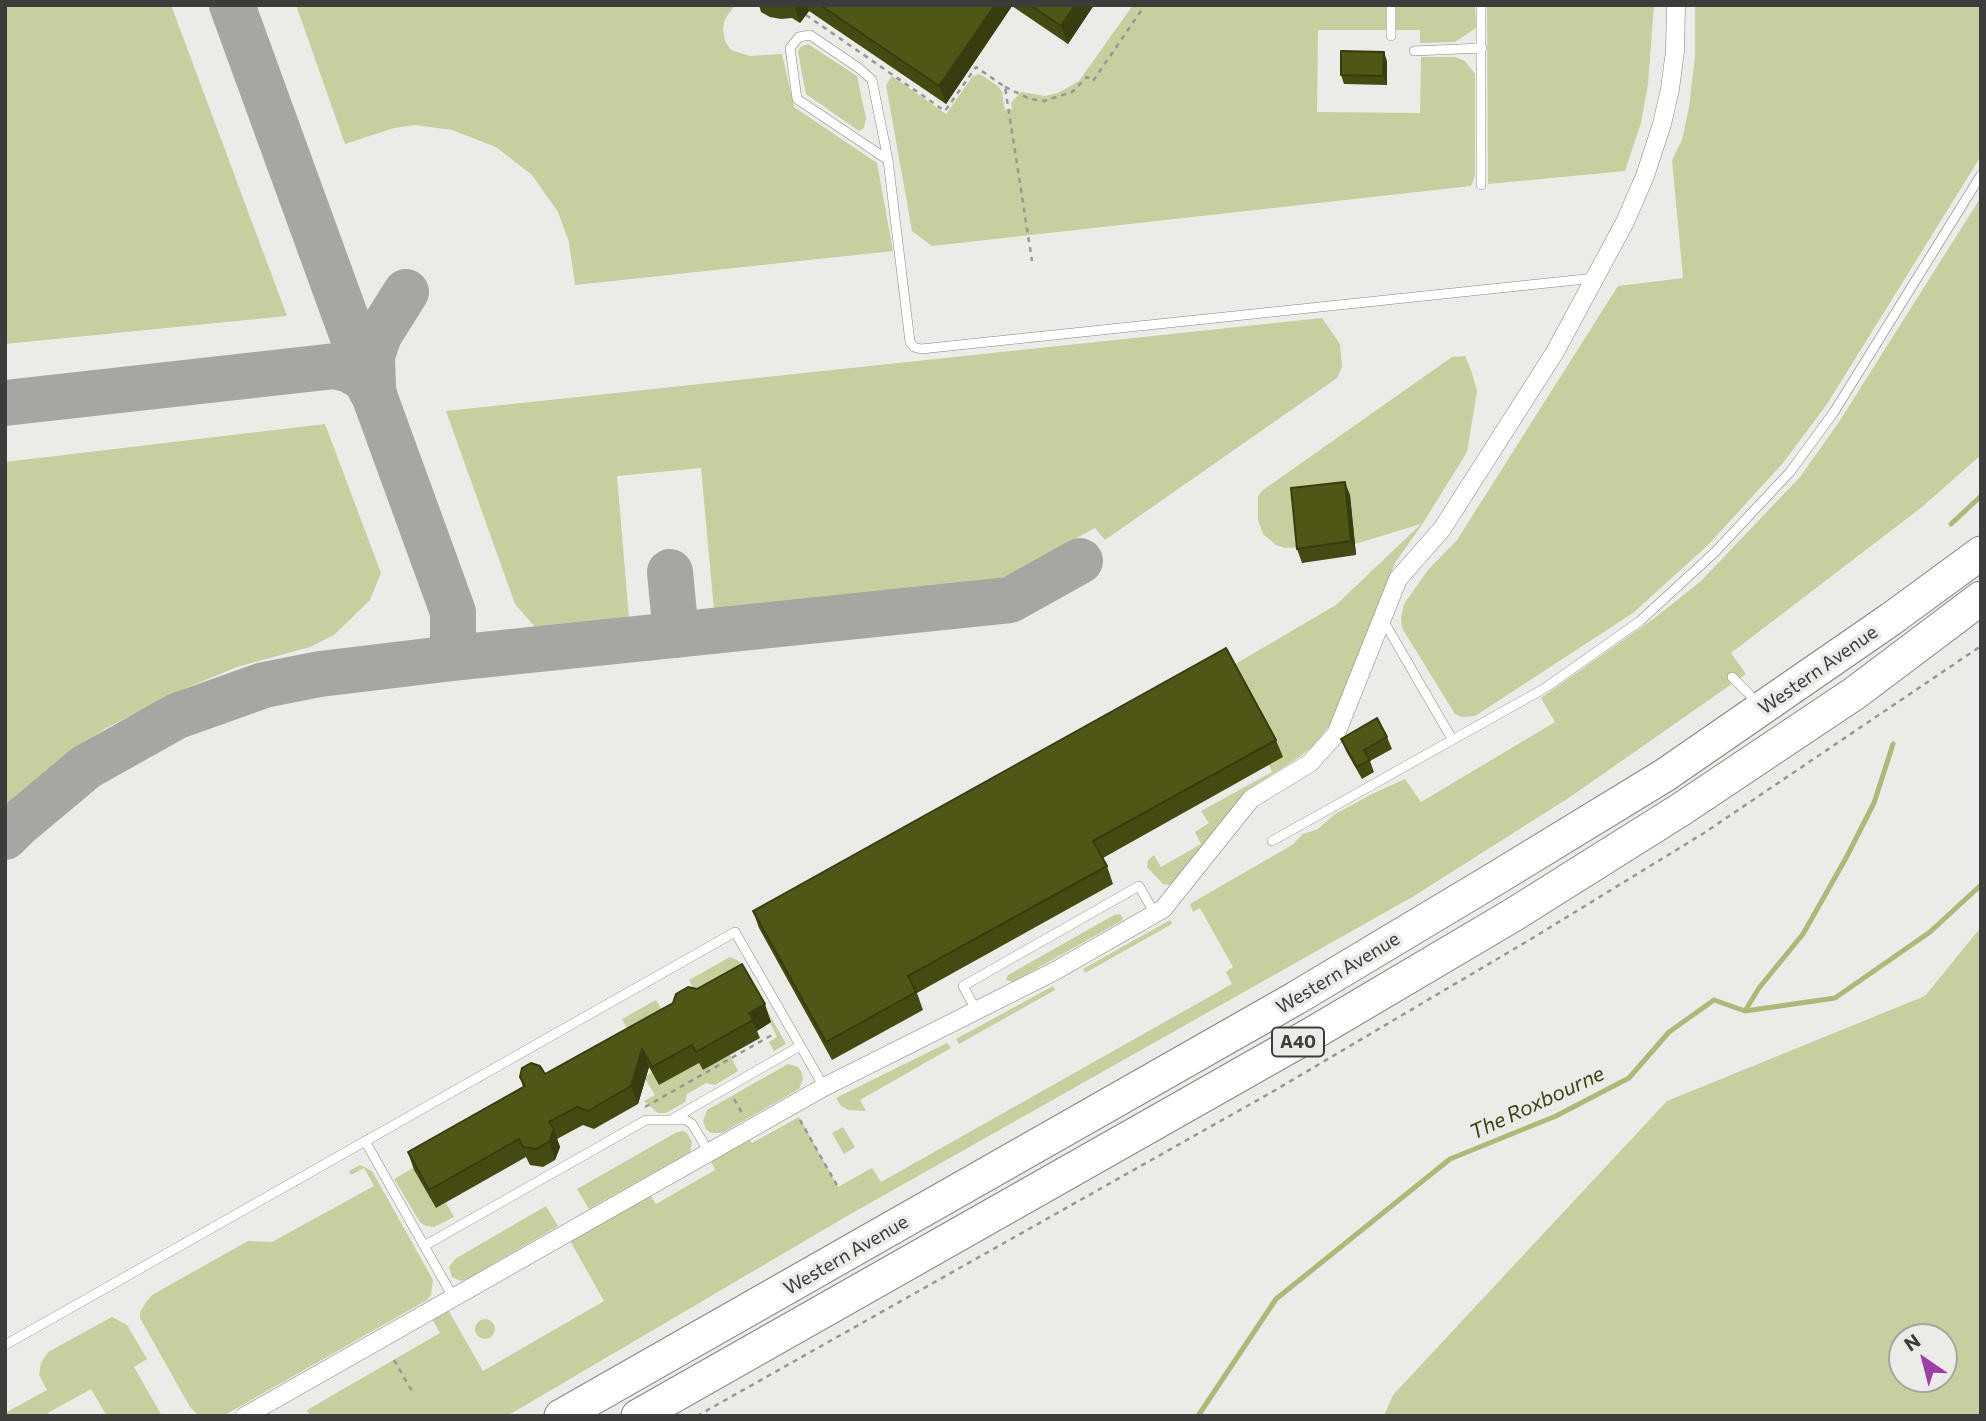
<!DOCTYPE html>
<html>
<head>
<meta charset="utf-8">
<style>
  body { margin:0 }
  #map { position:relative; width:1986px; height:1421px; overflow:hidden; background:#ebebe8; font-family:Commissioner,sans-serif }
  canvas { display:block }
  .frame { position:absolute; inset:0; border:7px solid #3c3c3b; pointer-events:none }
  .north { position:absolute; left:1888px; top:1323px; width:70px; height:70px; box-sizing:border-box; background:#ebebe8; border:2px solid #a5a5a3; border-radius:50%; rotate:325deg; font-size:19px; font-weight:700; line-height:28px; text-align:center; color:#3c3c3b }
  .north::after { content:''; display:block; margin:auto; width:24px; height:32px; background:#9e3ea6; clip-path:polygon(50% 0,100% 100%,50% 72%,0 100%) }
</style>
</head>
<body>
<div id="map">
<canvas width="1986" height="1421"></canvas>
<div class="frame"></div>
<div class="north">N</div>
</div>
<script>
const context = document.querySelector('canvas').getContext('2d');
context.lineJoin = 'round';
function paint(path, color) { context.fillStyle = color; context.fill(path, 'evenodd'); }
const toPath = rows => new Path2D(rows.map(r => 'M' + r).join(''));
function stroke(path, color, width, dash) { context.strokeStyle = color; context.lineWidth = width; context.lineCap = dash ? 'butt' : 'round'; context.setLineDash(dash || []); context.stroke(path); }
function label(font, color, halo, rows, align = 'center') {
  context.font = font + ' Commissioner,sans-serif'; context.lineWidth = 7; context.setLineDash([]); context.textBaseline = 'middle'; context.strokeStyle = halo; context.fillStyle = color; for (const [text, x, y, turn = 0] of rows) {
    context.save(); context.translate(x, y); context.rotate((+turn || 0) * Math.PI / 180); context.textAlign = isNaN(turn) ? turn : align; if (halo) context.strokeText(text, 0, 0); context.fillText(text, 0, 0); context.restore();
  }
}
const green = toPath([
  [5,5,171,5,287,316,5,344],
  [296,5,735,5,725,19,723,29,725,41,731,50,750,56,782,54,794,107,877,163,893,251,575,285,569,242,558,212,532,175,496,147,452,130,415,125,394,128,345,144],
  [1133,5,1475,5,1476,28,1455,42,1420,43,1420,30,1318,30,1317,112,1420,113,1421,57,1455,57,1465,61,1475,74,1475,176,1471,186,932,246,912,231,886,85,892,76,946,114,973,76,980,74,998,86,1002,92,1005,110,1012,109,1011,103,1021,92,1045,96,1058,93,1079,81],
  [1487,5,1654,5,1648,84,1641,123,1625,171,1488,184],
  [1695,5,1981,5,1981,156,1827,404,1783,463,1708,545,1633,613,1475,716,1462,717,1455,714,1402,628,1401,617,1404,604,1428,570,1457,540,1618,286,1683,278,1672,160,1682,140,1689,107,1695,56],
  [808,44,857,76,866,118,864,128,859,131,806,94,798,52,800,47],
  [1981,197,1981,455,1922,507,1731,653,1746,674,1570,797,1414,896,847,1216,507,1416,310,1416,307,1410,440,1333,431,1317,447,1308,483,1371,604,1301,569,1239,649,1193,656,1204,715,1170,710,1159,748,1137,752,1143,799,1117,838,1187,872,1168,881,1182,1232,984,1226,972,1233,967,1200,908,1193,912,1190,904,1292,845,1303,834,1318,829,1335,814,1372,794,1405,779,1421,802,1555,722,1541,698,1656,617,1701,581,1800,477,1839,422],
  [1322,318,1340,344,1342,367,1337,378,1105,540,1095,528,1000,580,714,610,701,468,617,476,629,618,535,627,515,604,446,411],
  [1465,356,1471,370,1477,391,1467,452,1423,523,1395,563,1332,722,1314,745,1301,756,1246,791,1174,882,1171,885,1163,884,1147,867,1148,860,1154,855,1161,867,1201,844,1195,832,1209,823,1201,811,1272,772,1269,765,1283,757,1232,666,1336,605,1421,524,1355,544,1285,548,1276,545,1263,534,1258,520,1258,496,1263,490,1452,357],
  [325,424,381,573,370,600,334,635,310,647,237,667,186,688,106,728,59,760,5,807,5,462],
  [1120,914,1123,918,1121,921,1013,982,1006,980,1008,975,1114,915],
  [1170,920,1172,924,1085,973,1083,969],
  [1981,927,1981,1416,1384,1416,1393,1395,1667,1101,1925,996],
  [1902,1337,1944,1337,1944,1379,1902,1379],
  [730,957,739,961,786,1044,774,1051,769,1042,777,1037,770,1023,771,1022,704,1007,689,980],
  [1053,986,1055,990,959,1044,956,1039],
  [656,1000,671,1026,636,1045,622,1019],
  [947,1043,951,1048,860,1100,866,1111,848,1110,841,1106,836,1098],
  [730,1055,738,1071,715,1085,706,1083,696,1089,687,1094,685,1102,666,1113,658,1113,644,1101,655,1095,644,1077,652,1072,659,1085,699,1063,703,1070],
  [788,1064,798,1067,802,1073,803,1079,799,1089,722,1133,711,1133,706,1129,703,1121,707,1110],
  [843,1127,855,1147,844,1154,832,1133],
  [683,1131,687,1133,692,1142,690,1152,589,1209,577,1189,677,1132],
  [360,1165,372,1171,433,1280,431,1295,427,1300,223,1416,203,1416,196,1413,190,1407,140,1318,140,1312,147,1301,152,1295,248,1241,272,1242,374,1186,364,1168,351,1175,349,1171],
  [413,1168,436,1208,446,1203,454,1217,434,1227,426,1226,420,1222,394,1179],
  [546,1206,558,1226,467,1279,461,1281,452,1277,449,1267,455,1259],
  [112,1317,127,1325,147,1359,134,1367,162,1416,107,1416,91,1389,48,1413,49,1416,7,1416,5,1413,47,1390,39,1375,41,1363,48,1352],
  '475 1329a10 10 0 1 1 20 0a10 10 0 1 1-20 0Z'
]);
const stream = toPath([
  [1951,524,1981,496],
  [1745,1011,1835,998,1930,932,1981,885],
  [1198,1416,1276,1299,1450,1159,1556,1116,1629,1078,1669,1032,1714,1000,1745,1011,1759,988,1803,934,1846,858,1874,803,1893,744]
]);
const taxiway = toPath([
  [232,5,453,612,453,658],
  [373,388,372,357,374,350,379,335,406,292],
  [5,403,335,366,350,370,365,379,375,397],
  [670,572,676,635],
  [5,837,18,824,86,767,177,716,264,685,320,674,453,658,1010,600,1080,561]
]);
const path = toPath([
  [806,15,945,111,976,67,1005,87,1032,261],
  [1005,87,1030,99,1044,101,1072,92,1087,77,1093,81,1145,5],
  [734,1099,743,1115],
  [645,1107,772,1035],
  [800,1120,838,1187],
  [394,1360,413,1393],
  [697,1416,1272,1092,1531,939,1704,833,1981,646]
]);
const lane = toPath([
  [1391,36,1391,5],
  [1414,51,1482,48],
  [888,160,872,80,860,69,810,35,799,37,790,48,797,99,888,160,910,342,914,347,921,349,1595,278],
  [1481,185,1481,5],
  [1383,620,1452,739],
  [1732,677,1749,694,1757,706],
  [1272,841,1545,688,1640,621,1715,552,1790,472,1834,412,1981,175],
  [976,1010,963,986,1139,886,1155,914],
  [674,1118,800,1046],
  [365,1141,453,1297],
  [424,1246,646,1120,686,1120,692,1124,709,1152],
  [5,1345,735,932,824,1087]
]);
const street = toPath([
  [245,1416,824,1087,1055,971,1163,909,1251,799,1310,763,1336,734,1398,579,1442,529,1555,352,1625,222,1645,176,1662,124,1670,89,1675,51,1676,5]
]);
const highway = toPath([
  [561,1416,1296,998,1493,880,1665,775,1891,619,1981,553],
  [638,1416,1310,1035,1513,915,1680,810,1855,693,1981,598]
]);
const wall = toPath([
  [759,5,1094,5,1068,44,1012,6,946,104,809,11,800,23,792,18,781,19,770,17,761,12],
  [1387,61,1387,85,1344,84,1341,75],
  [1350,495,1356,555,1302,563,1297,549],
  [1387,737,1392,749,1370,761,1374,772,1362,779,1346,751,1341,739],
  [1276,740,1283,757,1103,858,1107,866,1113,884,917,993,923,1010,832,1060,759,928,753,911],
  [673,1003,771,1022,757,1031,760,1038,703,1070,699,1063,659,1085,649,1067,638,1104,594,1129,583,1125,557,1139,560,1147,555,1160,543,1167,530,1165,526,1157,436,1208,414,1170,408,1152,523,1087,520,1077,545,1074]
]);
const shadedWall = toPath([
  [794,5,807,5,809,11,800,23],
  [995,5,1012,5,1012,6,946,104,939,86],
  [1075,5,1094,5,1068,44,1061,26],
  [1384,52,1387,61,1387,85,1383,76],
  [1345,482,1350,495,1356,555,1351,541],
  [765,1004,771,1022,757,1031,749,1013],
  [642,1049,649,1067,638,1104,631,1086],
  [554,1129,560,1147,555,1160,549,1142]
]);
const building = toPath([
  [820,5,995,5,939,86,820,5],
  [1030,5,1075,5,1061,26,1030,5],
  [1341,51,1384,52,1383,76,1341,75,1341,51],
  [1345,482,1351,541,1297,549,1291,488,1345,482],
  [1226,648,1276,740,1093,841,1107,866,908,976,916,992,826,1042,753,911,1226,648],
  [1377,718,1387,737,1364,750,1370,760,1357,767,1341,739,1377,718],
  [742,964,765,1004,749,1013,753,1020,696,1052,692,1045,652,1067,642,1049,631,1086,588,1111,577,1107,549,1122,554,1129,549,1142,536,1149,523,1147,519,1139,429,1190,408,1152,525,1086,520,1077,522,1068,531,1063,540,1066,545,1074,673,1003,676,994,688,987,697,989,742,964]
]);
const shields = [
  [1298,1042,52]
];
const shieldNames = [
  ["A40",1298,1042]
];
const streetNames = [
  ["Western Avenue",1818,670,-35],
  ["Western Avenue",1338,973,-31],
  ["Western Avenue",846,1255,-30]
];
const waterNames = [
  ["The Roxbourne",1537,1103,-25]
];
paint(green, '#c8cf9e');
stroke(stream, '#b0b878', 5);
stroke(taxiway, '#a6a6a3', 46);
stroke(lane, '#848582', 10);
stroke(street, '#848582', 19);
stroke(highway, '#848582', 35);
stroke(path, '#979795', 2.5, [5, 5]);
stroke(lane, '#fff', 9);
stroke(street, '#fff', 18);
stroke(highway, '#fff', 33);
paint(wall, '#454a13');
paint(shadedWall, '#383c0f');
paint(building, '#505616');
stroke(building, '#383c0f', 2);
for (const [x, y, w] of shields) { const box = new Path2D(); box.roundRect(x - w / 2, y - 14.5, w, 29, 5); context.fillStyle = '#ebebe8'; context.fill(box); stroke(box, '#3c3c3b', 2); }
label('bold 18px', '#3c3c3b', null, shieldNames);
label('19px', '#3c3c3b', '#ebebe8', streetNames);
label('italic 21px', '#3e4312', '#ebebe8', waterNames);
</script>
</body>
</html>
